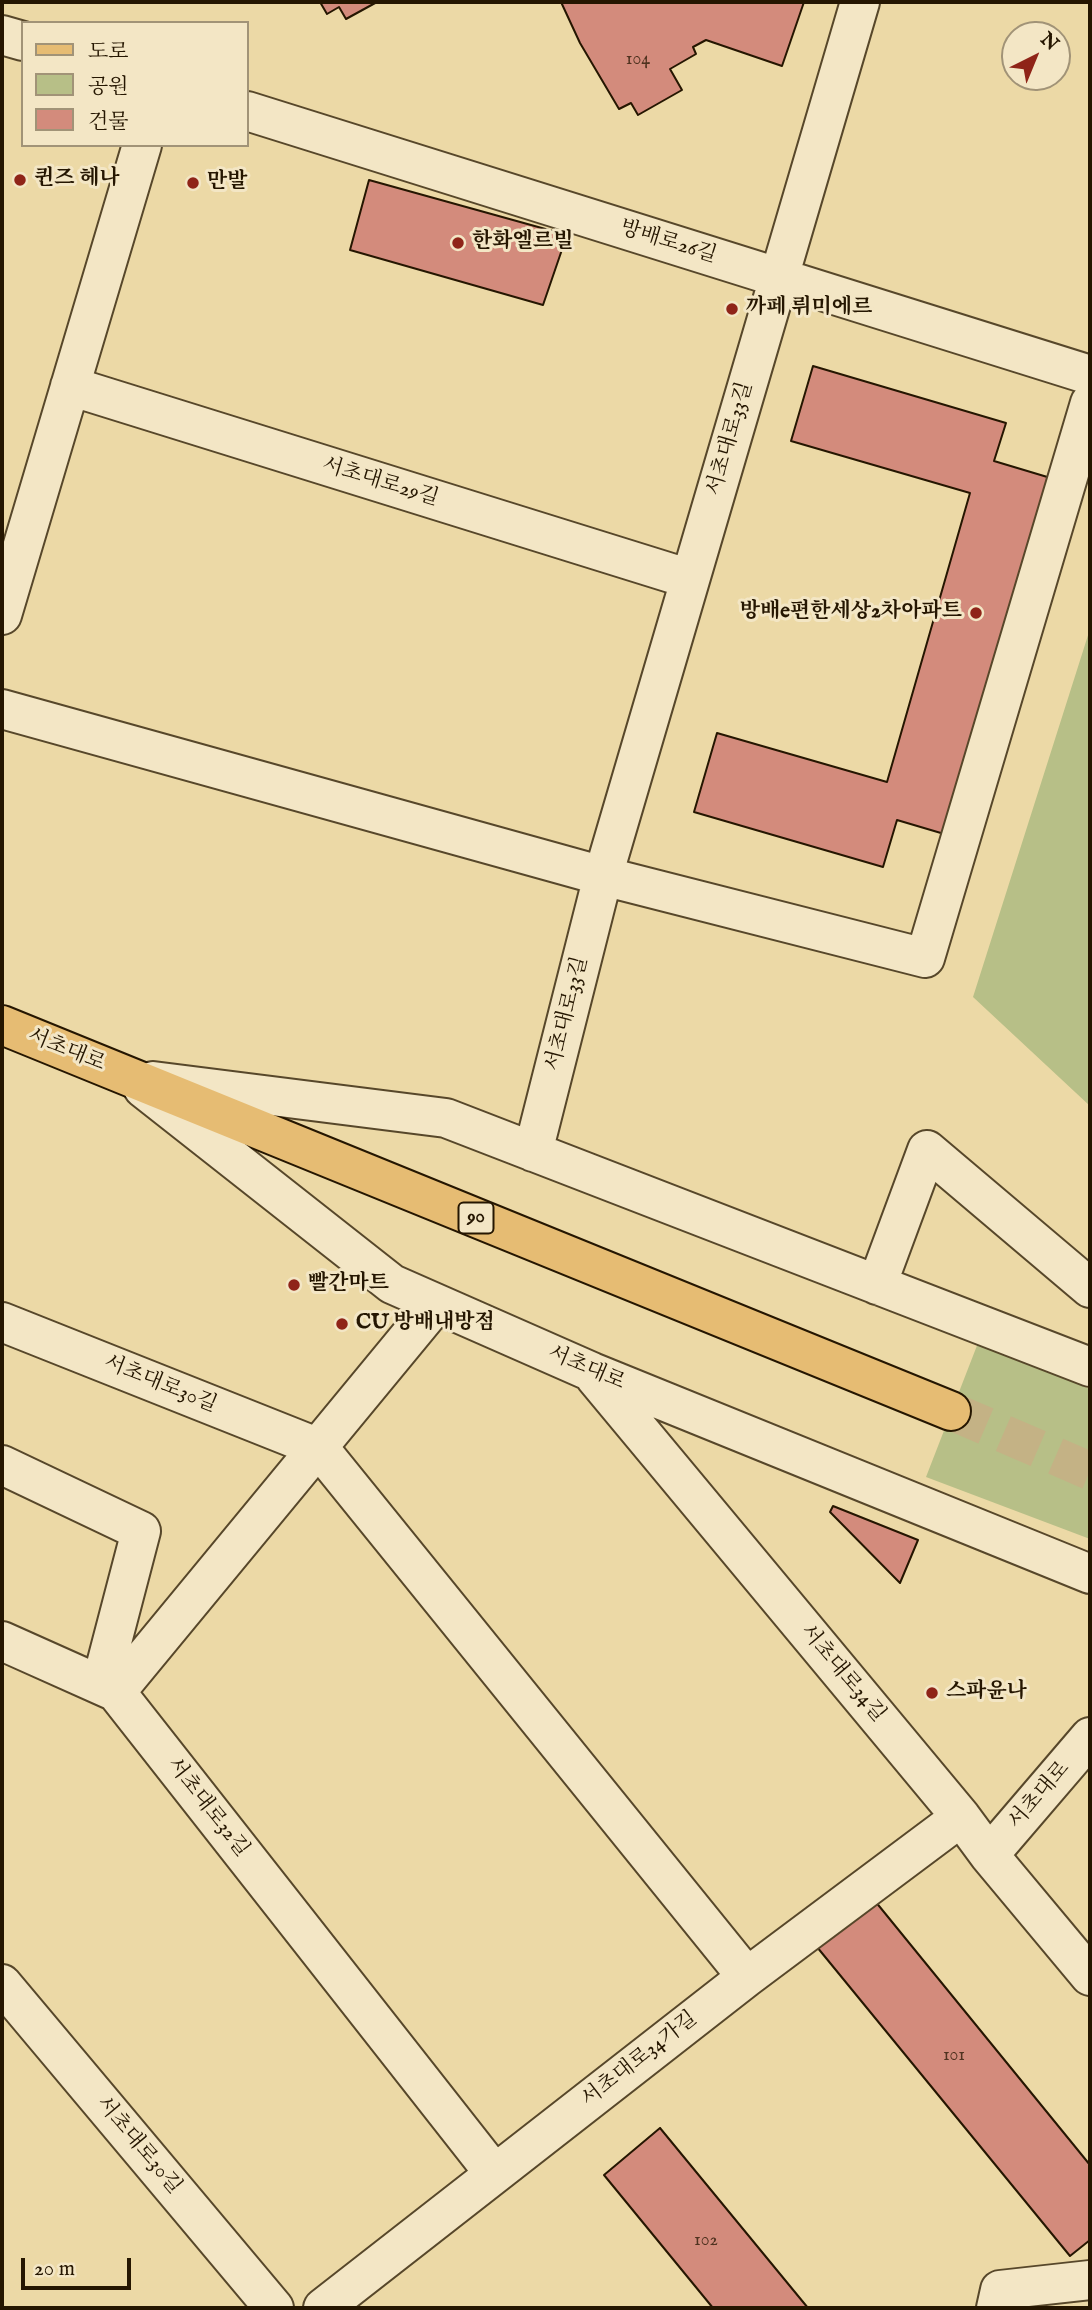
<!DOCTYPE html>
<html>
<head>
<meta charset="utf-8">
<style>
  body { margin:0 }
  #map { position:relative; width:1092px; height:2310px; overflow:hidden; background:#ecd9a6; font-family:"IM FELL English","Noto Serif KR",serif }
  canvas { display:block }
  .frame { position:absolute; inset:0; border:4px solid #251601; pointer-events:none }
  .legend { position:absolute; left:21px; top:21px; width:228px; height:126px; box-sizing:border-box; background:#f3e6c5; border:2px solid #a19377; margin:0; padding:9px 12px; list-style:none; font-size:21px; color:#251601 }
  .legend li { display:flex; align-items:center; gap:14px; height:35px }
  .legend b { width:35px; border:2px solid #a19377 }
  .north { position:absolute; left:1001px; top:21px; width:70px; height:70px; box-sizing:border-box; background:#f3e6c5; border:2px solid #a19377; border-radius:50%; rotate:43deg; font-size:19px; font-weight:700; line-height:28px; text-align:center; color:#251601 }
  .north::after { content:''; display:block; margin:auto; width:24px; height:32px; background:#8f2418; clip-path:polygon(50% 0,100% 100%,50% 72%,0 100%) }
  .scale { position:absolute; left:21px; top:2258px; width:110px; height:32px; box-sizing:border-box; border:4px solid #251601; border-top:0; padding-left:9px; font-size:21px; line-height:24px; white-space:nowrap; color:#251601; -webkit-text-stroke:5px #f3e6c5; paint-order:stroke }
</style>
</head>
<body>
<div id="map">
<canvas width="1092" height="2310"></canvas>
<div class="frame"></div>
<ul class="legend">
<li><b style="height:9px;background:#e6bc73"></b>도로</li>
<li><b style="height:19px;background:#b7bf87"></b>공원</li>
<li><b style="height:19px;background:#d38b7c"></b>건물</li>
</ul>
<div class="north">N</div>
<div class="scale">20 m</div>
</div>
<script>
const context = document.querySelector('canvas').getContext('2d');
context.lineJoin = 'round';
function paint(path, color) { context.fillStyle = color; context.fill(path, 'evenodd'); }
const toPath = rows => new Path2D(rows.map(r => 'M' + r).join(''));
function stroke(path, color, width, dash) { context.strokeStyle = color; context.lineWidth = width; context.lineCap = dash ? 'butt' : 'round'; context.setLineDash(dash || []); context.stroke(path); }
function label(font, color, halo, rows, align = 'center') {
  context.font = font + ' "IM FELL English","Noto Serif KR",serif'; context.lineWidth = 6; context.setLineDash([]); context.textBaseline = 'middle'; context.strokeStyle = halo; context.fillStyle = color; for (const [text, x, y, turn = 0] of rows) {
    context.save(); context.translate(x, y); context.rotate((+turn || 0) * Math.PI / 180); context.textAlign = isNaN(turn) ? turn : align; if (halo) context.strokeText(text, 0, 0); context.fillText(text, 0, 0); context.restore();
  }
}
const green = toPath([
  [1090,629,1090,1106,973,997],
  [978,1343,1090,1389,1090,1539,926,1477]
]);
const building = toPath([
  [320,2,377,2,346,19,339,7,327,14,320,2],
  [561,2,804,2,782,66,706,40,693,47,696,54,670,69,682,90,638,115,631,103,619,109,580,43,561,2],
  [369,180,567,235,543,305,350,250,369,180],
  [813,366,1006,423,994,461,1054,479,951,836,897,820,883,867,694,812,717,733,887,782,970,493,791,441,813,366],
  [833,1506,918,1540,900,1583,830,1512,833,1506],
  [875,1901,1090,2165,1090,2240,1070,2256,817,1947,875,1901],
  [660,2128,808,2308,713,2308,604,2175,660,2128]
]);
const majorTunnel = toPath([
  [951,1411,1090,1471]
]);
const minor = toPath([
  [2,35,23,41],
  [247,111,1090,375],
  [70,386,690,579],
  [2,615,142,145],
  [2,709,603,876,925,958,1090,403],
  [153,1081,446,1118,1090,1367],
  [143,1088,392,1284,592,1372,1090,1574],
  [533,1152,603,876,860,2],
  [877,1285,927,1150,1090,1288],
  [2,1322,319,1448,747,1977],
  [595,1377,961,1817,989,1855,1090,1976],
  [2,1465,141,1531,101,1684],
  [2,1641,116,1692,494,2173],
  [116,1692,436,1304],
  [989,1855,1090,1737],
  [2,1984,274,2308],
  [323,2308,747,1977,961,1817],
  [996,2308,1000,2290,1090,2280]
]);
const major = toPath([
  [2,1025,951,1411]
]);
const markers = [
  [20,180,7,"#8f2418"],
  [193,183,7,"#8f2418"],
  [458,243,7,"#8f2418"],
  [732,309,7,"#8f2418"],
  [976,613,7,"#8f2418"],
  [294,1285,7,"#8f2418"],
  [342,1324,7,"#8f2418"],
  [932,1693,7,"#8f2418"]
];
const numberNames = [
  ["104",638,60],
  ["101",954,2056],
  ["102",706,2241]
];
const shields = [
  [476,1218,35]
];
const shieldNames = [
  ["90",476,1218]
];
const poiNames = [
  ["퀸즈 헤나",34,180],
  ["만발",207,183],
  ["한화엘르빌",472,243],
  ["까페 뤼미에르",746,309],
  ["방배e편한세상2차아파트",962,613,"right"],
  ["빨간마트",308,1285],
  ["CU 방배내방점",356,1324],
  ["스파윤나",946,1693]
];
const streetNames = [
  ["방배로26길",668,243,17],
  ["서초대로33길",731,439,-74],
  ["서초대로29길",380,483,17],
  ["서초대로33길",568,1014,-76],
  ["서초대로",66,1051,22],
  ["서초대로",586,1369,23],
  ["서초대로30길",160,1385,22],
  ["서초대로34길",842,1674,50],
  ["서초대로",1040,1796,-49],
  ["서초대로32길",207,1808,52],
  ["서초대로34가길",640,2060,-38],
  ["서초대로30길",138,2146,50]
];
paint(green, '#b7bf87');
paint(building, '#d38b7c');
stroke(building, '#251601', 2);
stroke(majorTunnel, '#c4b285', 38, [38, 19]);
stroke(minor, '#57472a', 42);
stroke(major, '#251601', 42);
stroke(minor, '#f3e6c5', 38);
stroke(major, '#e6bc73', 38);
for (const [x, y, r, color] of markers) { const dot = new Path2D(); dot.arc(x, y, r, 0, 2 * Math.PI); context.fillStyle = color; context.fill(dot); stroke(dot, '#f3e6c5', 2.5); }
label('18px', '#503320', null, numberNames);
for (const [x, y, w] of shields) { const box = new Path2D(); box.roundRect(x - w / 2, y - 15.5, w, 31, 5); context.fillStyle = '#f3e6c5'; context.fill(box); stroke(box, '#251601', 2); }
label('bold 19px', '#251601', null, shieldNames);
label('bold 21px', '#251601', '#f3e6c5', poiNames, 'left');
label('21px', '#251601', '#f3e6c5', streetNames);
</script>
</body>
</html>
